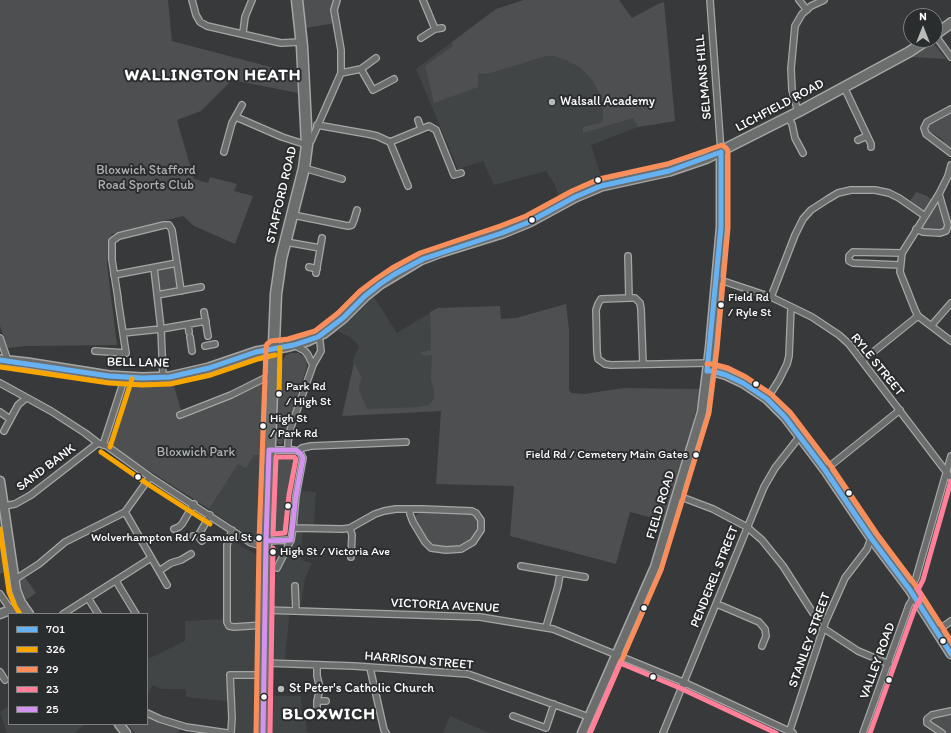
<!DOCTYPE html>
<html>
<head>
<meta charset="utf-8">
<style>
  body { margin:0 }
  #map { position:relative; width:951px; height:733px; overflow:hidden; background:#38393a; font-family:Itim,sans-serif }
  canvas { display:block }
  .legend { position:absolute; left:8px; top:613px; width:140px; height:112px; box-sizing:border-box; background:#2a2d2e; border:1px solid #7f8182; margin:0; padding:5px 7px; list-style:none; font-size:12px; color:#fff }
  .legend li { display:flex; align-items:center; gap:8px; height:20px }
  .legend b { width:20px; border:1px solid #7f8182 }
  .north { position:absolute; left:903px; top:8px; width:40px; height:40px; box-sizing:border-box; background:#2a2d2e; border:1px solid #7f8182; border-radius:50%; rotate:0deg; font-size:11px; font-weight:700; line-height:16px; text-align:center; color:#fff }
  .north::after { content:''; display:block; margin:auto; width:14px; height:18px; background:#b9baba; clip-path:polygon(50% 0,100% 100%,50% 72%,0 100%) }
</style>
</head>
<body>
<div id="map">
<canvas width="951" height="733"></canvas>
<ul class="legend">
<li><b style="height:5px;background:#66b1f2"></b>701</li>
<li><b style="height:5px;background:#f7a600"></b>326</li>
<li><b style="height:5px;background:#fa8e5a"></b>29</li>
<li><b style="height:5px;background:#ff8098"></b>23</li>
<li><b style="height:5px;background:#d193ec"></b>25</li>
</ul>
<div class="north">N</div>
</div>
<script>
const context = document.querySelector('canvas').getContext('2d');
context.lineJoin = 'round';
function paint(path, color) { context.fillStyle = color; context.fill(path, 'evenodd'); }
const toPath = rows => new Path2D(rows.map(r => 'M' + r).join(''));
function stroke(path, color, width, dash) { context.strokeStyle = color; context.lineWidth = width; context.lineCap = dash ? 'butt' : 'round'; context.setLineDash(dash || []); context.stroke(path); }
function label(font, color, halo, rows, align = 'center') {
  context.font = font + ' Itim,sans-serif'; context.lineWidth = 4; context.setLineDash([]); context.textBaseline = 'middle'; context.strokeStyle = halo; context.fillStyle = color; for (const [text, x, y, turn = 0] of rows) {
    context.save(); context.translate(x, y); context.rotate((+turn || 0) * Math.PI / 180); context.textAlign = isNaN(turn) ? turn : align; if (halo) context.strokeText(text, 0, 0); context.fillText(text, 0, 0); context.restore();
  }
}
const built = toPath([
  [524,0,619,0,636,24,666,23,675,121,638,127,591,145,603,182,560,200,555,185,546,171,494,185,483,161,458,169,416,69,496,9],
  [374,297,397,333,438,308,442,411,342,416,354,364,352,362,359,346,350,337,338,331,359,308],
  [254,455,263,456,260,541,255,541,209,509,238,463],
  [301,491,316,492,314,526,303,526,301,560,312,563,305,578,301,604,290,606,285,659,267,659,270,580,279,571,293,542],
  [231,540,262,558,262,622,233,625,230,619,230,571,228,547],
  [223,619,226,626,262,627,260,733,235,733,236,715,235,702,186,697,186,689,162,689,153,685,147,696,147,657,150,658,185,641,185,621],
  [266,696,301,696,301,711,305,711,307,732,312,733,267,733],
  [9,706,9,724,86,724,74,733,7,733,0,712],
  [450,716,490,733,443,733]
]);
const green = toPath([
  [0,0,168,0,172,41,297,74,298,93,232,80,201,111,177,120,194,179,208,183,210,177,237,184,234,191,253,196,235,244,194,226,183,216,112,234,110,239,107,264,117,345,26,346,8,348,0,326],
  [299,0,335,0,335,23,300,29],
  [524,0,619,0,632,18,658,4,664,2,675,121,638,127,633,118,583,133,583,127,600,123,603,119,603,110,601,97,593,81,581,68,566,60,554,56,546,56,487,74,478,73,478,87,434,103,425,66,453,46,452,42,496,9],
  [931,44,936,46,946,59,912,57],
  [951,112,951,147,948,147,945,144,943,140,933,133,929,133,927,129,929,123,934,123,945,117,946,114],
  [916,192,927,196,932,200,925,210,922,210,918,208,910,201],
  [937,204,939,204,946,225,944,230,922,229,921,226],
  [173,266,175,268,178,286,177,288,174,289,161,292,158,290,156,272,158,268],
  [566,304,569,329,569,389,571,393,584,394,624,388,701,389,692,427,664,521,630,512,616,564,510,536,514,486,436,484,441,411,342,416,354,363,362,378,359,384,359,390,367,409,420,407,429,405,434,399,434,391,431,379,432,355,424,356,419,353,431,350,431,335,430,312,438,308,500,306,501,319,516,318],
  [291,353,298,353,303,356,306,360,307,366,282,444,280,445,278,443,276,439,280,364,286,355],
  [267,380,263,456,254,455,246,468,238,464,209,509,108,444,127,381,150,384,173,383,181,410,179,416],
  [280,454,282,456,287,456,289,454,292,454,297,458,290,504,288,532,286,534,276,536,274,532,277,459,277,457],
  [0,511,8,570,0,574],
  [422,511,470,512,476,516,479,522,478,527,473,536,463,545,453,547,438,546,429,543,416,520,416,515],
  [24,576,36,593,26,600,19,581],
  [951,713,951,733,946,733,930,722,930,720,932,717],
  [147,716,160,722,180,727,181,729,177,733,135,733,127,724,147,724]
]);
const street = toPath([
  [192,0,196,15,200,22,207,26,281,43,301,42],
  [423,0,435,29],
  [710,0,721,152],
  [799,0,807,10],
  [243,33,245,17,252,0],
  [935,35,951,57],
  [421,38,435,29,442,28],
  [361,69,373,90,394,79],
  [341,73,361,69,376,58],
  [844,87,871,144,871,147],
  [951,109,927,122,924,128,926,134,951,153],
  [798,112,792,90,791,69,795,26,802,14,811,6,824,0],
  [236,117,282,137,307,145],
  [788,117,792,124,795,138,803,153],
  [418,120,421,129],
  [317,125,368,134,377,136,390,142,408,186],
  [858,140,867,136],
  [307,142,311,141,341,73,341,50,334,10,337,0],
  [390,142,429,126,436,130,454,175,461,173],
  [224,152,232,123,242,105],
  [951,165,948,176,939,194,902,253,900,272,915,310,918,316,951,341],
  [304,168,342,179],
  [293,215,348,226,352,225,354,220,357,210],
  [916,229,923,232,940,233,946,231,948,225,939,194],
  [286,242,320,248],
  [628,256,629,298],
  [900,265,853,263,849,261,849,256,853,252,902,253],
  [309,267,317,269],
  [154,268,161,329,163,377],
  [316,273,322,238],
  [114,275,177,263],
  [717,279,771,297,812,317,839,335,849,344,862,361,951,478],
  [157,295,201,287],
  [771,297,795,235,803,219,811,210,828,199,838,193,851,190,875,190,889,193,899,198,925,216],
  [118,298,112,260,112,241,119,236,164,225,169,225,172,230,181,291],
  [204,312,208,336],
  [188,325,189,332],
  [931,326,951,303],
  [123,333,161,329,206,321],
  [190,337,192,351],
  [0,338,8,361],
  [294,345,305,351,308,355,313,365],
  [205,346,215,344],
  [95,351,126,353,118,300],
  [862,361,918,316],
  [643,364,641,309,640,303,635,298,629,298,601,299,598,304,596,310,597,352,598,359,605,364,611,365,708,363],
  [0,383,51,411,85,433,98,443,107,446,150,477,251,543,266,547],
  [767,399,779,380,787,364,789,356,791,307],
  [0,412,10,419],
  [180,415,231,395,267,377,273,377],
  [4,431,18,405,26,398],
  [103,445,125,377],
  [288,449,288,442,291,427,313,365,321,351,320,342,318,337],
  [269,450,294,450,300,452,303,458,296,496,293,528,291,540,277,568],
  [298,451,302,448,311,446,406,442],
  [825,470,900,410],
  [676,495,713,509,747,527,762,540,783,566,813,613,825,623],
  [4,506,15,504,31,495,98,443],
  [125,512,167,585],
  [293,528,343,529,350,528,375,514,384,511,396,509,422,509,472,511,476,513,481,520,481,530,473,542,461,549,446,550,431,548,425,542,413,522,410,514,410,509],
  [350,528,352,535,351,557],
  [174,529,179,527,182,524,194,504],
  [232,530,227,545,227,622,229,626,234,627,264,625],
  [193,536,198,536,202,541],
  [198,536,210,515],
  [266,541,291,540],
  [521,566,585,577],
  [159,571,171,563,181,560,191,554],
  [14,580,39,564,65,542,125,512,150,477],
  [116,581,136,614],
  [295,586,296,611],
  [910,590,916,578,951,456],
  [0,594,11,610],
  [88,598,98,614],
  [717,604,759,622,765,629,766,636,762,646],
  [264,610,480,617,553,629,683,682,793,733],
  [63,614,151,558],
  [546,627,558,586,560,574],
  [823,628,858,651,889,664],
  [937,631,951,621],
  [265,663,354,666,468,674,589,717],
  [317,665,317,676,320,688,317,701,317,713],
  [370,668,384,730,386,733],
  [0,672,5,680],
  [317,701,326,701],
  [147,713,160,719,186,727,227,733],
  [513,716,546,728,554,704],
  [231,733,232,718,230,675,265,675],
  [663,733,764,487,775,468,800,436],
  [789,733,825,623,845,578,867,549,871,538],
  [863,733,909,605,914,597],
  [942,733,927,723,927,719,932,715,951,711]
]);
const secondary = toPath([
  [707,371,712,371,726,375,743,383,767,399,785,417,825,470,871,538,910,590,951,654],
  [0,481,16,590,21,603,29,614],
  [0,614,23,605],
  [18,614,27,611],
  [119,724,126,733],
  [582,733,655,567,702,412,710,348,721,227,721,152]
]);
const primary = toPath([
  [935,35,951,23],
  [0,360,27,363,109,376,142,378,170,377,209,368,256,352,289,346,307,341,324,333,343,318,365,296,380,284,420,260,441,252,502,233,529,222,575,197,601,186,669,171,707,158,798,112,909,52,927,40]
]);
const highway = toPath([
  [263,733,266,541,276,294,281,259,304,168,307,145,302,46,297,0]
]);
const bus1 = toPath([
  [0,360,109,376,142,378,170,377,209,368,256,352,294,345,318,337,343,318,365,296,380,284,395,274,423,259,502,233,529,222,575,197,601,186,669,171,721,152],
  [707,371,712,371,726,375,743,383,767,399,785,417,825,470,871,538,910,590,951,654],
  [707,371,721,227,721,152]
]);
const bus2 = toPath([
  [0,367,109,383,142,385,170,384,211,375,258,359,275,355],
  [279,396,280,348],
  [110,447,132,379],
  [101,452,146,483,210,524],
  [0,529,9,592,15,606,20,614]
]);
const bus3 = toPath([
  [707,364,713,364,728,368,746,377,771,394,790,412,831,466,877,534,916,586,951,641],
  [256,733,259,541,266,348,267,344,271,341,288,339,315,331,338,313,360,291,376,279,392,268,420,253,500,226,526,216,572,191,599,179,667,164,722,145,726,148,728,151,728,228,717,349,709,413,661,570,590,733]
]);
const bus4 = toPath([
  [276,457,294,457,296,459,289,495,285,533,273,534,276,457],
  [270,733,273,548],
  [590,733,620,663,680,688,776,733],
  [870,733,915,608,921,599,921,595,918,590,923,580,951,481]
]);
const bus5 = toPath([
  [269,450,296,450,301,454,303,458,296,496,291,540,266,541,269,450],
  [263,733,266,541]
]);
const markers = [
  [552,102,4,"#b9baba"],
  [598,180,3.5,"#fff"],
  [532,220,3.5,"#fff"],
  [721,305,3.5,"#fff"],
  [756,384,3.5,"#fff"],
  [279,394,3.5,"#fff"],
  [263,426,3.5,"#fff"],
  [696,455,3.5,"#fff"],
  [138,477,3.5,"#fff"],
  [849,493,3.5,"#fff"],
  [288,506,3.5,"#fff"],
  [259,538,3.5,"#fff"],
  [273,552,3.5,"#fff"],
  [644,608,3.5,"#fff"],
  [943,641,3.5,"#fff"],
  [653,677,3.5,"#fff"],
  [889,680,3.5,"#fff"],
  [281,689,4,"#b9baba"],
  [264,697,3.5,"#fff"]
];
const busNames = [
  ["Field Rd",728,298],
  ["/ Ryle St",728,313],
  ["Park Rd",286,387],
  ["/ High St",286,402],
  ["High St",270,419],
  ["/ Park Rd",270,434],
  ["Field Rd / Cemetery Main Gates",688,455,"right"],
  ["Wolverhampton Rd / Samuel St",252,538,"right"],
  ["High St / Victoria Ave",280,552]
];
const streetNames = [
  ["SELMANS HILL",704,77,-95],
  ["LICHFIELD ROAD",780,106,-28],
  ["STAFFORD ROAD",282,195,-77],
  ["BELL LANE",138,363,1],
  ["RYLE STREET",877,365,51],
  ["SAND BANK",46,468,-37],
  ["FIELD ROAD",661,505,-73],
  ["PENDEREL STREET",715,577,-68],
  ["VICTORIA AVENUE",445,606,3],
  ["STANLEY STREET",810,640,-70],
  ["HARRISON STREET",419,661,5],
  ["VALLEY ROAD",878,661,-70]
];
const poiNames = [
  ["Walsall Academy",560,102],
  ["St Peter's Catholic Church",289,689]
];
const parkNames = [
  ["Bloxwich Stafford",146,171],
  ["Road Sports Club",146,186],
  ["Bloxwich Park",196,453]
];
const districtNames = [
  ["WALLINGTON HEATH",213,76],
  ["BLOXWICH",329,715]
];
paint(built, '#424546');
paint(green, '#4d4f50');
stroke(street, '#a5a6a6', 8);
stroke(secondary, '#a5a6a6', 11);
stroke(primary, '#a5a6a6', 12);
stroke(highway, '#a5a6a6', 13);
stroke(street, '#6c6d6d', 5.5);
stroke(secondary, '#6c6d6d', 8);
stroke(primary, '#6c6d6d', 9);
stroke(highway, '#6c6d6d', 10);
stroke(bus1, '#66b1f2', 5);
stroke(bus2, '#f7a600', 5);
stroke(bus3, '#fa8e5a', 5);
stroke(bus4, '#ff8098', 5);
stroke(bus5, '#d193ec', 5);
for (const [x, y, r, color] of markers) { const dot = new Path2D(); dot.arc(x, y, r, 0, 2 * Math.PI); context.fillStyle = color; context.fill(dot); stroke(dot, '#2a2d2e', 1.5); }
label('12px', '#fff', '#2a2d2e', busNames, 'left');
label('13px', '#fff', '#2a2d2e', streetNames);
label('13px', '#fff', '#2a2d2e', poiNames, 'left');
label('13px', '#b0b2b2', '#2a2d2e', parkNames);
context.letterSpacing = '1px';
label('bold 17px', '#fff', '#2a2d2e', districtNames);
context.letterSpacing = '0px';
</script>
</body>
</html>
